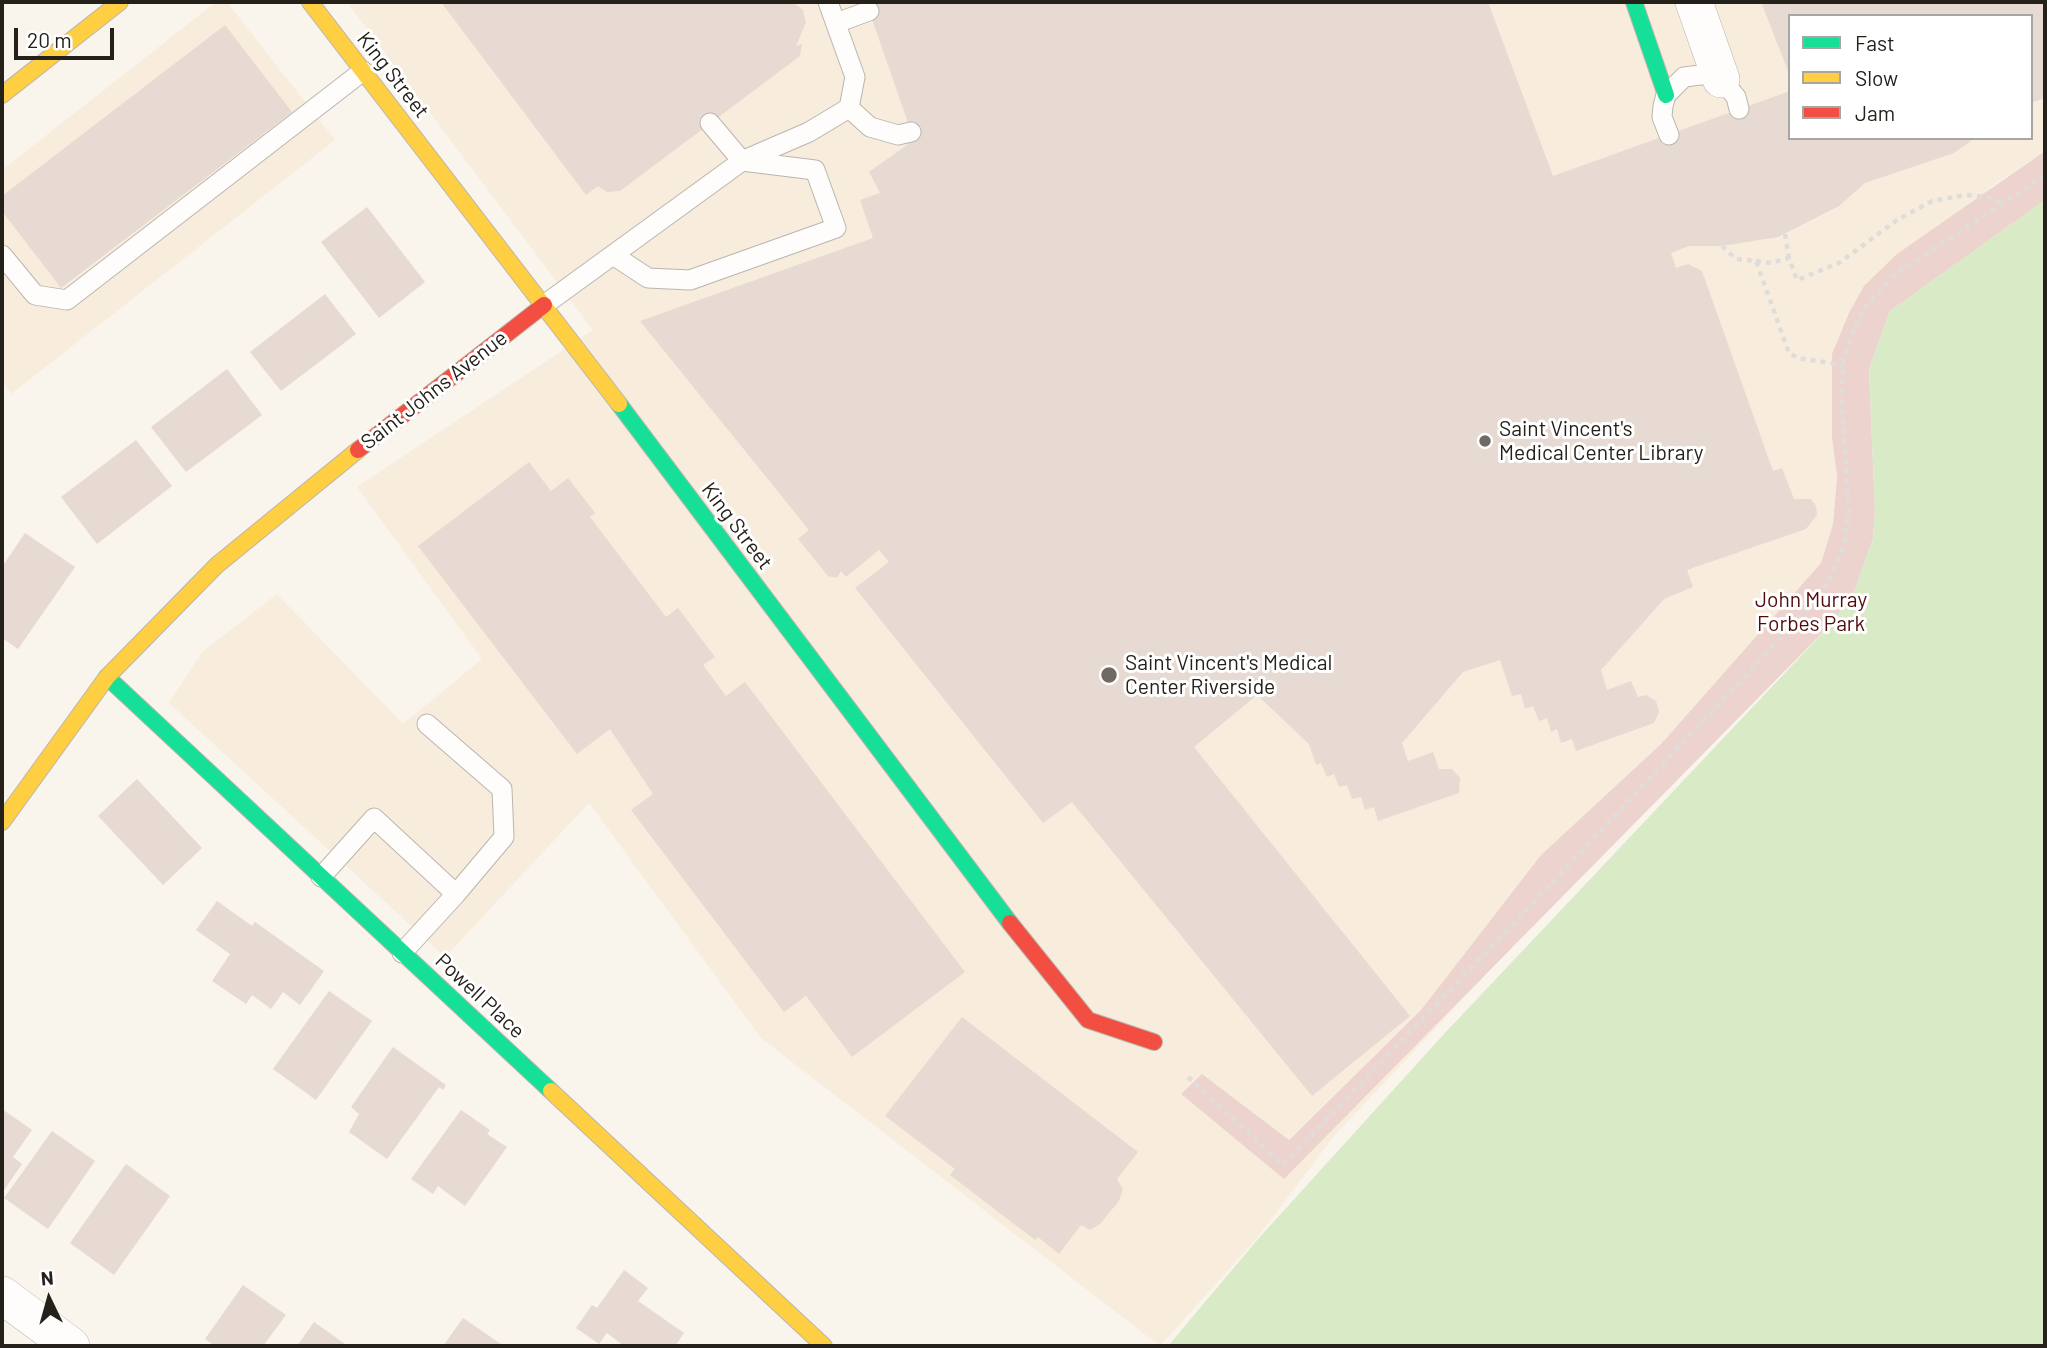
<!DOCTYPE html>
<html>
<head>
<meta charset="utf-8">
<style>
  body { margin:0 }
  #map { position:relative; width:2047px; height:1348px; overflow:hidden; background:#f9f4ec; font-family:Barlow,sans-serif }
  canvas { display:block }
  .frame { position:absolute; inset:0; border:4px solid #24201a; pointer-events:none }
  .legend { position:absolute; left:1788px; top:14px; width:245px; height:126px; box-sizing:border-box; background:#fff; border:2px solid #a7a6a3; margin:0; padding:9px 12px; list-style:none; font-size:21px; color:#24201a }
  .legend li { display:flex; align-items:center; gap:14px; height:35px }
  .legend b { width:35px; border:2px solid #a7a6a3 }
  .north { position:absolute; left:14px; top:1264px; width:70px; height:70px; -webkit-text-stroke:5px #fff; paint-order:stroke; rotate:355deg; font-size:19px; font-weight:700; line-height:28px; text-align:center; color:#24201a }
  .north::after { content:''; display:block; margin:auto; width:24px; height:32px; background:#24201a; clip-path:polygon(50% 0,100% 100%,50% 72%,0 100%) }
  .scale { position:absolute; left:14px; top:28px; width:100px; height:32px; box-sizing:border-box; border:4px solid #24201a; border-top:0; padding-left:9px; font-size:21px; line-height:24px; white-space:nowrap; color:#24201a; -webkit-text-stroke:5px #fff; paint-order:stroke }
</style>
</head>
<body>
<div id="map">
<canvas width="2047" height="1348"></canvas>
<div class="frame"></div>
<ul class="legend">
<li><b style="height:9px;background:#16e098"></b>Fast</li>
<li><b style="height:9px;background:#ffcf43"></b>Slow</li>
<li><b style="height:9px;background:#f24e42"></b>Jam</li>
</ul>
<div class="north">N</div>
<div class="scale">20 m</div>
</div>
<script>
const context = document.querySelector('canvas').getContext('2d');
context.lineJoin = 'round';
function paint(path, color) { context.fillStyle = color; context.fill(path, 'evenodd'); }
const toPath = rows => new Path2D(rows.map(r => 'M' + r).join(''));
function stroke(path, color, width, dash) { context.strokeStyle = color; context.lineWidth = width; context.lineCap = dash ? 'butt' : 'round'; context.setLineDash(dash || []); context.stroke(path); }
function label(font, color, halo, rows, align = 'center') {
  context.font = font + ' Barlow,sans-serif'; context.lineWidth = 6; context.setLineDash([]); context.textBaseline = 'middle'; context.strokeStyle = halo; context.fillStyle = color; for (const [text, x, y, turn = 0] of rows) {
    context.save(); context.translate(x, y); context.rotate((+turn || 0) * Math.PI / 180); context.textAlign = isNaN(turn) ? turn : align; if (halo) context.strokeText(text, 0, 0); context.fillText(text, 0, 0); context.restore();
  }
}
const built = toPath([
  [216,2,227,2,335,140,11,394,2,381,2,170],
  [347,2,2045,2,2045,151,1991,187,1832,354,1832,438,1837,477,1833,524,1821,563,1661,744,1541,855,1421,1010,1288,1140,1202,1075,1181,1094,1284,1178,1562,894,1334,1136,1257,1238,1160,1346,761,1038,589,803,445,957,169,703,202,652,277,594,403,724,482,659,357,487,593,330],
  [1790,16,2031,16,2031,138,1790,138]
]);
const green = toPath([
  [2045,151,2045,200,1890,311,1869,369,1875,511,1873,539,1855,589,1835,620,1284,1179,1181,1094,1202,1074,1289,1140,1421,1010,1541,855,1661,744,1821,563,1833,524,1837,477,1832,438,1832,354,1849,313,1864,286,1897,254]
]);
const water = toPath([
  [2045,200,2045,1346,1168,1346,1259,1238,1444,1034,1835,620,1855,589,1873,539,1875,511,1869,369,1890,311]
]);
const building = toPath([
  [441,2,792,2,803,10,806,22,796,46,802,44,800,56,620,191,607,192,598,186,586,195],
  [866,2,1488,2,1553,176,1790,91,1790,138,1975,138,1954,153,1865,183,1839,206,1778,237,1722,246,1689,246,1671,253,1676,268,1688,264,1702,271,1773,471,1782,468,1794,499,1811,499,1816,506,1817,515,1806,529,1687,570,1693,587,1664,599,1601,670,1607,690,1631,681,1638,697,1646,695,1656,701,1659,712,1654,723,1576,751,1572,739,1561,743,1557,729,1551,732,1547,718,1539,721,1533,706,1525,709,1521,694,1512,696,1500,660,1463,672,1402,743,1408,761,1433,752,1439,769,1452,769,1460,778,1459,793,1378,821,1374,807,1365,810,1361,797,1352,799,1347,785,1339,787,1334,774,1327,777,1321,763,1316,765,1309,744,1257,695,1194,747,1410,1016,1312,1096,1072,802,1043,823,855,588,889,562,879,550,846,577,841,571,837,578,828,576,798,539,809,530,640,321,873,238,860,200,880,193,869,172,914,140],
  [1761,2,2045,2,2045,98,2031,103,2031,16,1790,16,1790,76],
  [225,25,292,112,61,288,2,211,2,196],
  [367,207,425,282,379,318,321,242],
  [325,294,356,334,281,391,250,352],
  [227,369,262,415,186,472,151,427],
  [136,440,172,486,97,544,61,497],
  [529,462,551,491,568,478,595,513,590,517,666,617,678,608,715,657,703,665,726,696,745,682,965,972,852,1057,806,996,784,1012,631,810,653,794,610,729,577,754,418,546],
  [25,533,75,567,18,649,2,638,2,567],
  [137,779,202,848,163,885,98,816],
  [217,901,252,926,255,922,324,971,300,1005,283,992,271,1009,252,995,246,1004,212,981,230,954,196,930],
  [329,991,372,1021,316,1100,273,1069],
  [962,1017,1138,1152,1117,1179,1123,1189,1119,1201,1100,1224,1090,1230,1081,1225,1059,1254,1038,1237,1035,1240,950,1175,955,1169,885,1116],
  [393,1047,446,1085,443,1090,439,1087,387,1159,349,1132,359,1114,351,1107],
  [2,1109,32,1130,13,1157,22,1164,2,1193],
  [461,1110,490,1130,487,1134,507,1147,465,1206,438,1186,433,1194,411,1179],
  [52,1131,95,1161,48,1229,4,1198],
  [126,1164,170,1196,114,1275,70,1243],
  [624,1270,648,1288,638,1301,684,1333,675,1346,624,1346,607,1333,599,1344,576,1328,592,1305,597,1308],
  [243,1285,286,1315,263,1346,215,1346,205,1339],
  [463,1318,504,1346,443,1346],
  [314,1322,348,1346,297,1346]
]);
const path = toPath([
  [1785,234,1789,258],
  [1722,246,1736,259,1756,261,1789,353,1798,358,1844,365],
  [1756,261,1771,263,1789,258,1797,280,1839,263,1897,220,1932,201,1966,195,1987,197,2004,203],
  [1188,1077,1283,1165,1552,883,1810,606,1828,582,1844,546,1849,511,1841,396,1844,359,1856,324,1869,302,1897,273,2045,176]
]);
const lane = toPath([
  [836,23,869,11],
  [849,108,870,127,898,135,911,132],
  [1669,135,1662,117,1663,106,1666,95,1684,77,1709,74,1721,79,1736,97,1739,109],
  [2,255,35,295,67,300,363,71],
  [613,255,648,278,690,280,836,228,815,170,742,161,710,123],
  [544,305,742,161,809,132,849,108,855,77,828,2],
  [427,724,502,789,504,837,456,894],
  [321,877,374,818,456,894,402,953]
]);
const street = toPath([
  [1694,2,1721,79],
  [2,1295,71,1346]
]);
const fast = toPath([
  [1634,2,1666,95],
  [619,404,1010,923],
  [107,677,551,1091]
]);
const slow = toPath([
  [310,2,619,404],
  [2,95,120,2],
  [2,822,107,677,217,565,358,450],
  [551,1091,824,1346]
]);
const jam = toPath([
  [358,450,544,305],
  [1010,923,1088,1020,1154,1042]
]);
const markers = [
  [1485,441,7,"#6f6a64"],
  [1109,675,9,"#6f6a64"]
];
const streetNames = [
  ["King Street",393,75,52],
  ["Saint Johns Avenue",434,390,-38],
  ["King Street",737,526,53],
  ["Powell Place",480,996,43]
];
const poiNames = [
  ["Saint Vincent's",1499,429],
  ["Medical Center Library",1499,453],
  ["Saint Vincent's Medical",1125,663],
  ["Center Riverside",1125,687]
];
const parkNames = [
  ["John Murray",1811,600],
  ["Forbes Park",1811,624]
];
paint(built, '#f8eddd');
paint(green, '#ecd3ce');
paint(water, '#d8eac6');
paint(building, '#e6dad2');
stroke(lane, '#bab5af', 21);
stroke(street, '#bab5af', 38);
stroke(fast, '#bab5af', 18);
stroke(slow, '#bab5af', 18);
stroke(jam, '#bab5af', 18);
stroke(path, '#dfddda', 4.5, [5, 5]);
stroke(lane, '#fefdfc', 19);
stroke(street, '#fefdfc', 37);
stroke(fast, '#16e098', 16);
stroke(slow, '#ffcf43', 16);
stroke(jam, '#f24e42', 16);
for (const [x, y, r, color] of markers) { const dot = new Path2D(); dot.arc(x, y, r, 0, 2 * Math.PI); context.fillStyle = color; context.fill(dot); stroke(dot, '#fff', 2.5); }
label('21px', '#24201a', '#fff', streetNames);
label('21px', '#24201a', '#fff', poiNames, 'left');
label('21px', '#500b0f', '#fff', parkNames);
</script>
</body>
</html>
